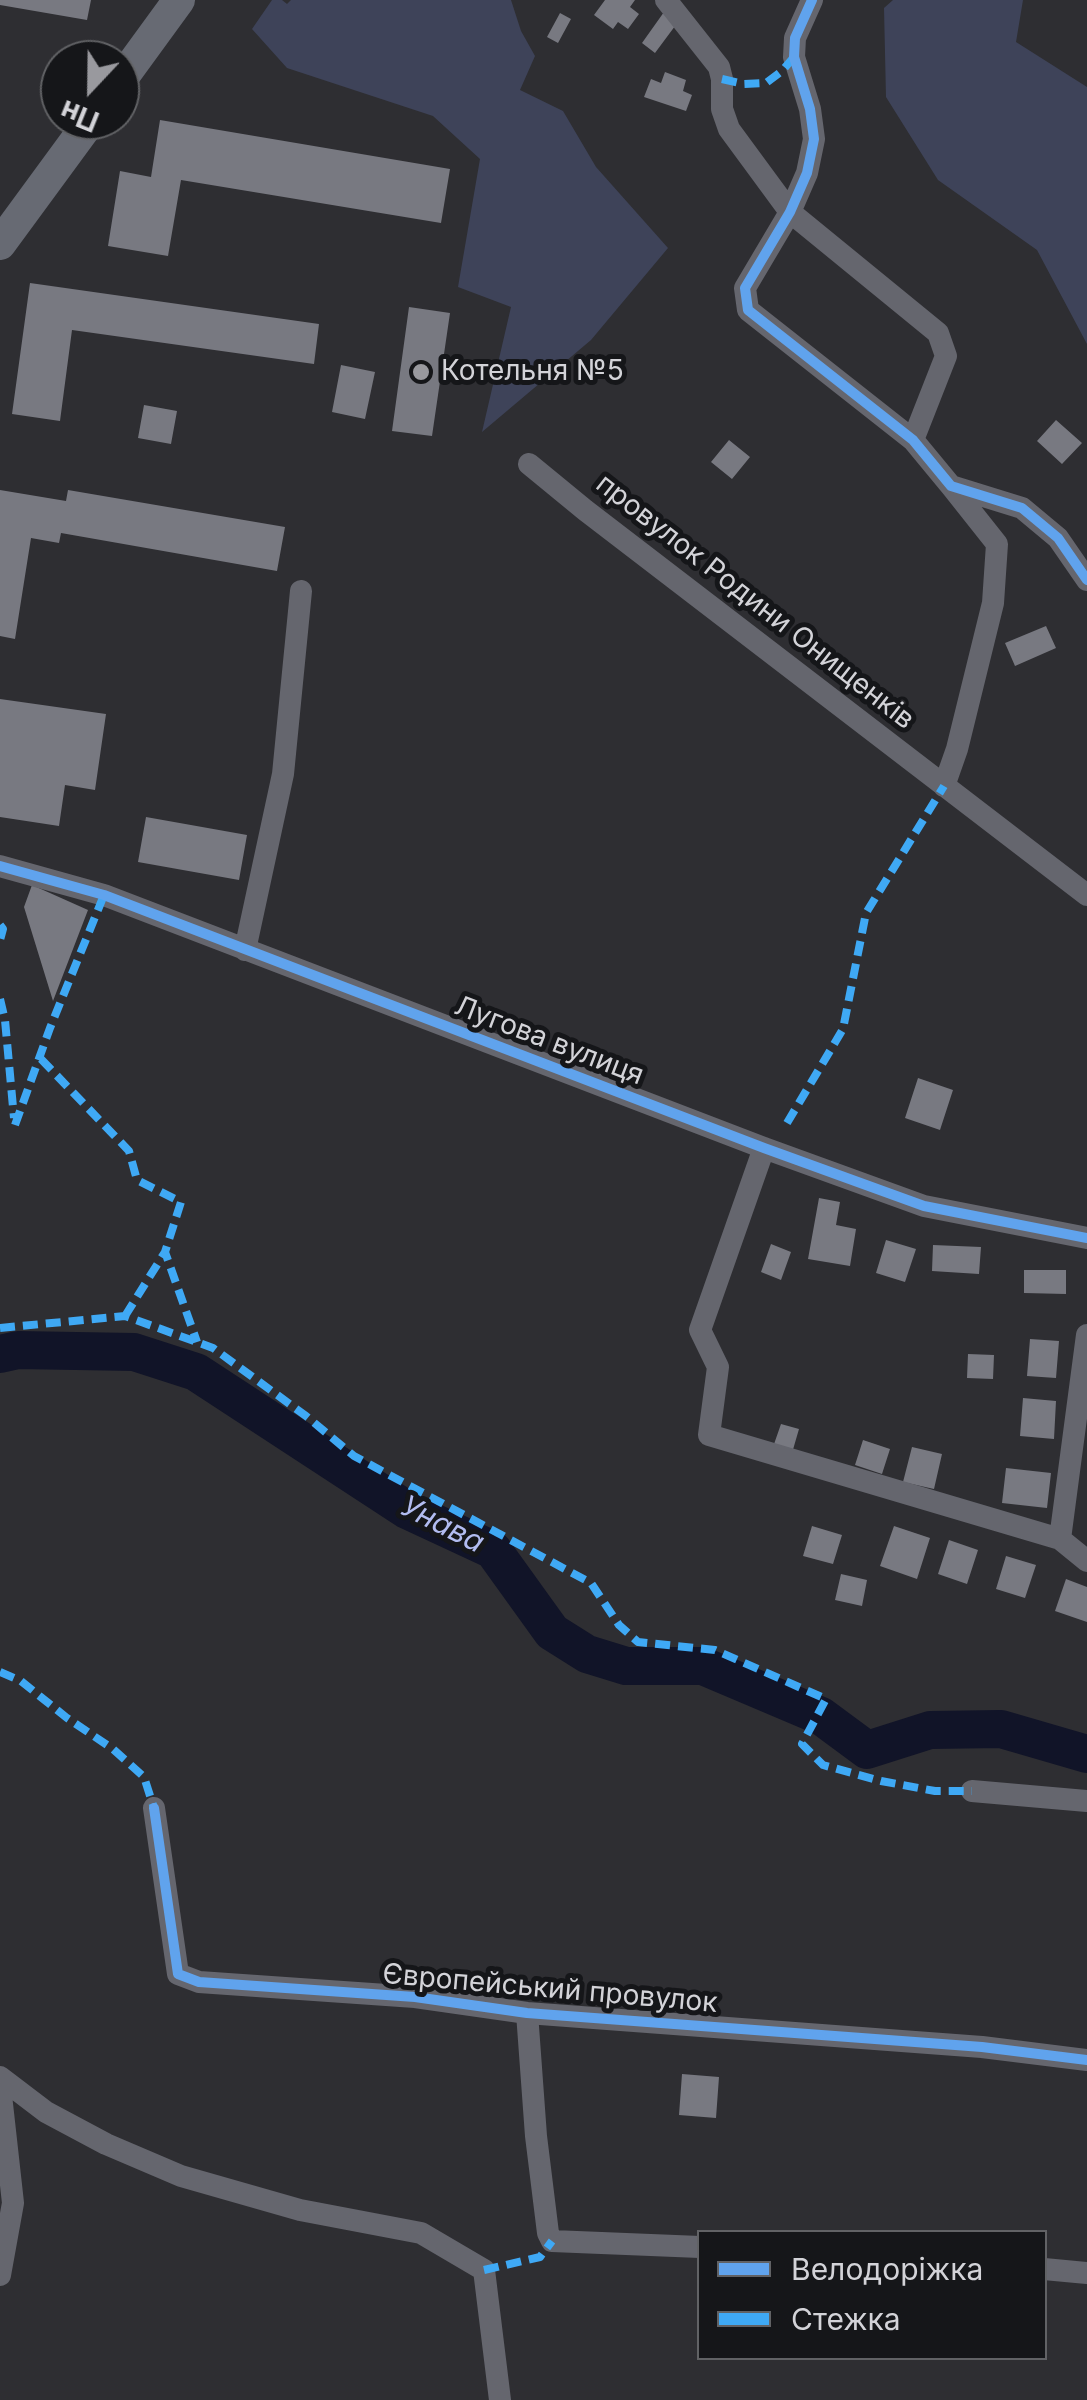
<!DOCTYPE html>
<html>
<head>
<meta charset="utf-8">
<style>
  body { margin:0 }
  #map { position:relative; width:1087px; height:2400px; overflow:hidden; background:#2e2e32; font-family:Inter,sans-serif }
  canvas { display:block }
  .legend { position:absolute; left:697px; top:2230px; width:350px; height:130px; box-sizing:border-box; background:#151619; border:2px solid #616265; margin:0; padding:12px 18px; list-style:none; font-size:30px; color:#d3d3d8 }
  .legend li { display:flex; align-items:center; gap:20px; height:50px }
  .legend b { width:50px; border:2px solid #616265 }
  .north { position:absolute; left:40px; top:40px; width:100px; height:100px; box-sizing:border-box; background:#151619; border:2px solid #616265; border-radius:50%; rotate:202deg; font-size:28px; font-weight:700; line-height:40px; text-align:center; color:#d3d3d8 }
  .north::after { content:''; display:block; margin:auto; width:35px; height:45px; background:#99999e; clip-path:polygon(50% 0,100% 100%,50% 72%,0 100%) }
</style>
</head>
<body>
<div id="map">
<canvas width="1087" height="2400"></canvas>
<ul class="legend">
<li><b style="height:12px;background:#60a3ed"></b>Велодоріжка</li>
<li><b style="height:12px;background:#3fa9f5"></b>Стежка</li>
</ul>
<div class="north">Пн</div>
</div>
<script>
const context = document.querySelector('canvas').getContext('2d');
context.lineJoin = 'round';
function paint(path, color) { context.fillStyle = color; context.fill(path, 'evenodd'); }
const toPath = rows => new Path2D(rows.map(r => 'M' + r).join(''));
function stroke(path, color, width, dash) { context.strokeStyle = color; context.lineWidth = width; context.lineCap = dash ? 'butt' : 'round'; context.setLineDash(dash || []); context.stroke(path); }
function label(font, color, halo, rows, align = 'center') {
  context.font = font + ' Inter,sans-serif'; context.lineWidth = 10; context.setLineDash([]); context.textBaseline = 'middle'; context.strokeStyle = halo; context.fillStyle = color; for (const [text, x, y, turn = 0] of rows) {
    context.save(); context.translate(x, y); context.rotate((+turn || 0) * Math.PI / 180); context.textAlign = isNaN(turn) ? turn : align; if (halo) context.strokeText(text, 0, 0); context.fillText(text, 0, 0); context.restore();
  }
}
const green = toPath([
  [272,0,282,0,287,4,291,0,511,0,521,31,535,56,520,90,563,111,596,167,668,248,591,340,482,432,511,307,458,287,480,159,433,116,287,68,252,29],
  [893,0,1023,0,1016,42,1087,87,1087,344,1037,250,938,180,886,97,884,8]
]);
const river = toPath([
  [0,1354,18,1350,134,1352,196,1372,407,1510,493,1550,552,1632,587,1654,626,1666,703,1666,821,1716,867,1750,930,1730,1001,1729,1087,1754]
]);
const building = toPath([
  [0,0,91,0,87,20,0,5],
  [605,0,635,0,630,7,639,14,628,29,618,22,613,29,594,15],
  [664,12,678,22,655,53,642,43],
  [560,13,571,19,558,43,547,37],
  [665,72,686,80,683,91,692,95,686,111,644,97,651,79,661,83],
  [160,120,450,169,441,223,181,180,168,256,108,246,120,171,151,177],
  [30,283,319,324,314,364,72,330,60,421,12,414],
  [409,307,450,313,432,436,392,431],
  [341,365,375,372,365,419,332,412],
  [144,405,177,411,171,444,138,438],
  [1056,420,1082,443,1062,464,1037,441],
  [729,440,750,457,732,479,711,462],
  [0,490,66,501,68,490,285,527,277,571,61,533,59,543,31,538,15,639,0,636],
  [1046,626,1056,648,1015,666,1005,643],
  [0,699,106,714,95,790,65,785,59,826,0,817],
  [146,817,247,835,239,880,138,862],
  [32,885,88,910,53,1001,24,907],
  [918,1078,953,1090,940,1130,905,1118],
  [819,1198,840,1202,836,1225,856,1229,850,1266,808,1259],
  [886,1240,916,1249,905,1282,876,1273],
  [771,1244,791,1252,781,1280,761,1272],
  [933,1245,981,1247,979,1274,932,1271],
  [1024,1270,1066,1270,1066,1294,1024,1293],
  [1030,1339,1059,1341,1056,1378,1027,1376],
  [968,1354,994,1355,993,1379,967,1378],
  [1023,1398,1056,1401,1054,1439,1020,1436],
  [781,1424,799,1429,792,1453,773,1447],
  [863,1440,890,1449,882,1474,855,1465],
  [912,1447,942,1454,934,1489,903,1482],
  [1006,1468,1051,1473,1047,1508,1002,1503],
  [812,1526,842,1535,833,1564,803,1556],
  [894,1526,930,1538,917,1579,880,1566],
  [949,1540,978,1550,967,1584,938,1574],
  [1006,1556,1036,1565,1025,1598,996,1589],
  [841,1574,867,1580,862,1606,835,1600],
  [1066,1579,1087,1587,1087,1622,1055,1611],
  [682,2074,719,2077,716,2118,679,2115]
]);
const street = toPath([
  [666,0,719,67,722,79,722,109,729,129,790,212,938,333,946,356,913,440],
  [812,0,795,38,794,57,810,109,814,139,807,173,790,212,745,288,748,310,913,440,951,486,1022,508,1058,538,1087,580],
  [529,464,585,510,1087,895],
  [944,786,957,749,993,603,997,544,951,486],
  [0,866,104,895,764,1148,924,1206,1087,1238],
  [245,950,283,774,301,591],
  [764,1148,700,1330,718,1367,709,1435,1060,1539,1087,1561],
  [1060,1539,1087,1335],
  [972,1791,1087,1801],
  [154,1808,178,1974,199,1982,415,1997,527,2013,982,2047,1087,2060],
  [527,2013,536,2136,548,2233,552,2241,700,2247],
  [0,2077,46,2112,106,2144,181,2176,300,2210,421,2233,484,2270,500,2400],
  [0,2086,13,2203,0,2275],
  [1044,2269,1087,2273]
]);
const secondary = toPath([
  [120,81,179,0],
  [0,244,91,120]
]);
const quiet = toPath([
  [722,79,744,84,766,83,782,71,794,57],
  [0,925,3,929,0,940],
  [0,999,5,1020,14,1118],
  [41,1059,129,1151,137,1180,181,1202,165,1252,197,1342],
  [787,1123,843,1029,866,913,944,786],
  [15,1125,50,1028,104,895],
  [125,1316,165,1252],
  [0,1328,125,1316,213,1348,306,1416,354,1456,591,1583,619,1625,638,1642,715,1650,826,1699,802,1744,823,1765,881,1781,935,1791,972,1791],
  [0,1672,21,1681,67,1718,113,1749,144,1777,154,1808],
  [484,2270,540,2257,552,2241]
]);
const cycleway = toPath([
  [812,0,795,38,794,57,810,109,814,139,807,173,790,212,745,288,748,310,913,440,951,486,1022,508,1058,538,1087,580],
  [0,866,104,895,764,1148,924,1206,1087,1238],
  [154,1808,178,1974,199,1982,415,1997,527,2013,982,2047,1087,2060]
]);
const markers = [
  [421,372,10,"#99999e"]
];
const poiNames = [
  ["Котельня №5",441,372]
];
const streetNames = [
  ["провулок Родини Онищенків",755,602,38],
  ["Лугова вулиця",549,1041,21],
  ["Європейський провулок",550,1989,5]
];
const waterNames = [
  ["Унава",442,1525,27]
];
paint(green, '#3e4359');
stroke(river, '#111428', 38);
paint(building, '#787981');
stroke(street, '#65666e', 22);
stroke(secondary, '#676a73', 32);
stroke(quiet, '#3fa9f5', 8, [15, 8]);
stroke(cycleway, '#60a3ed', 10);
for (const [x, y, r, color] of markers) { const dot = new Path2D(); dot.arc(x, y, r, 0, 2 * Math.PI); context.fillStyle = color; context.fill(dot); stroke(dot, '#151619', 4); }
label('28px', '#d3d3d8', '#151619', poiNames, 'left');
label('28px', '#d3d3d8', '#151619', streetNames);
label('italic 30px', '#b2bcf0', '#151619', waterNames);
</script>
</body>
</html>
